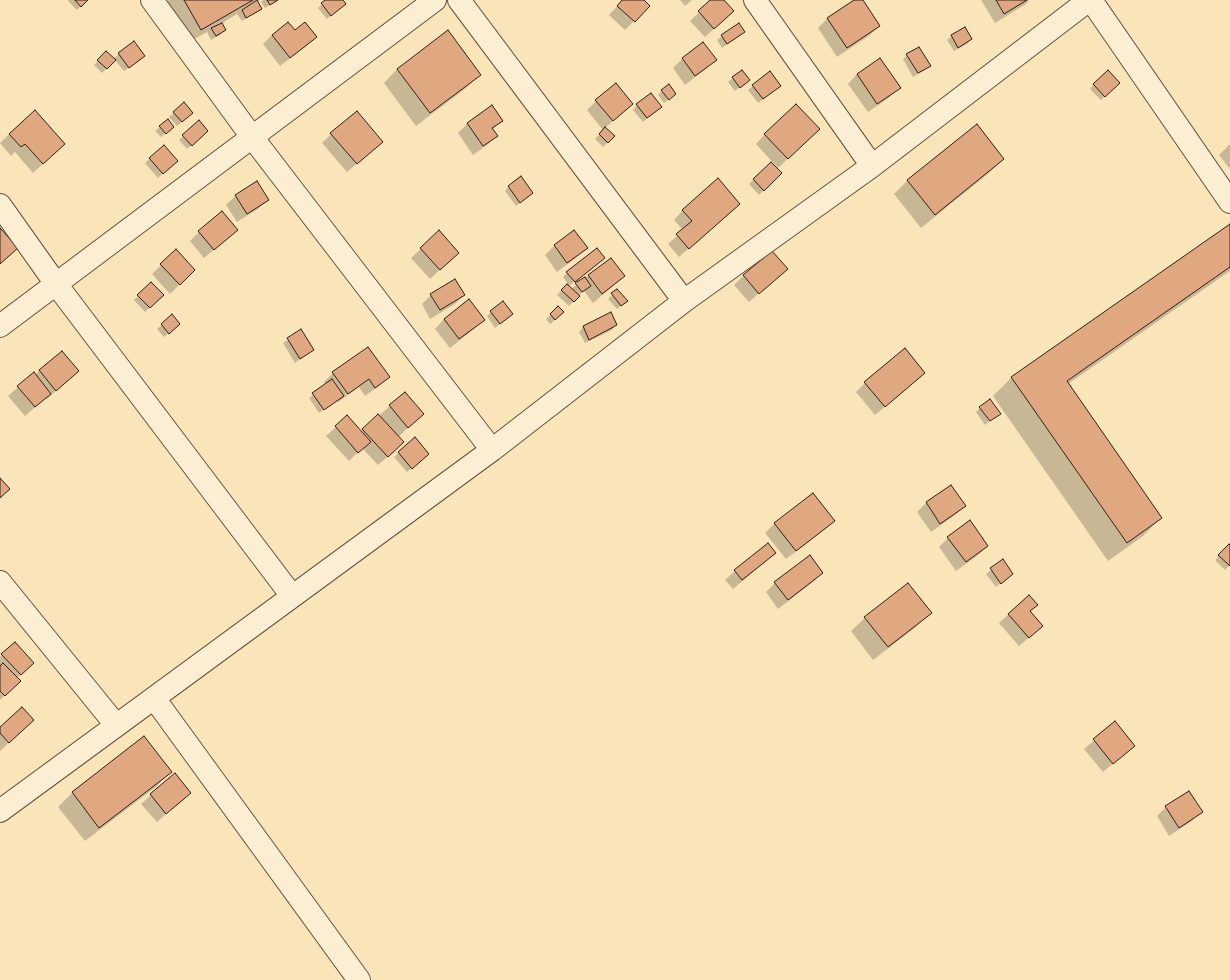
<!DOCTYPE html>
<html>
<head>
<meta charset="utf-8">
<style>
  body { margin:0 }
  canvas { display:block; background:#fae5b9 }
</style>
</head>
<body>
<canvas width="1230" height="980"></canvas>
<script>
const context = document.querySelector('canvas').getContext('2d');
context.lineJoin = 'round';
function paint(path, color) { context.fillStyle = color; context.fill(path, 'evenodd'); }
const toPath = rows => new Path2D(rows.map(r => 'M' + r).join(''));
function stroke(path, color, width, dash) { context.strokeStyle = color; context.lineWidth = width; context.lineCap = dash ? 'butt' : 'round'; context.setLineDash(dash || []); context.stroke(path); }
const shadow = toPath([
  [69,0,87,0,77,10,68,1],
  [169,0,260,0,257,2,261,9,256,13,242,21,237,14,221,24,224,30,220,35,211,40,207,32,187,43,164,5],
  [263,0,278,0,265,8,261,2],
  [327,0,343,0,342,1,345,4,327,19,318,8],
  [623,0,642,0,634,21,625,30,609,15],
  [680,0,692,0,685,6],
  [712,0,723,0,724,20,705,37,690,21],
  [855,0,861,0,879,26,870,35,837,57,818,28,827,19],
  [981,0,1029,0,1026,4,995,23],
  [738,24,744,32,722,48,717,40],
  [295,32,315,37,306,46,280,66,263,44,272,35],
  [952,36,971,39,967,44,954,51,947,40],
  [703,44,715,60,706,69,685,85,673,68,682,59],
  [106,52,113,59,119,54,140,60,124,71,115,60,102,73,94,65],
  [907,55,929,66,925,70,913,77,903,59],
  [880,59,899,87,890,97,868,112,848,84,857,74],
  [397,69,480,74,466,88,416,126,384,83],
  [770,73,775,90,758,103,748,90],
  [733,78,749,80,735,91,728,82],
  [1094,84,1114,88,1101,100,1090,89],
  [662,91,671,98,664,103,658,95],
  [596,101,632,104,605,128,614,136,603,147,595,139,603,130,587,110],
  [637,105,657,111,643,122,633,110],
  [492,106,502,121,492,130,496,136,487,145,473,155,458,133,467,124],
  [174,113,187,117,177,126,169,117],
  [160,127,169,131,161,137,155,131],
  [9,134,55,153,33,173,15,152,11,156,0,143],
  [331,134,382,142,347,172,322,143],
  [765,134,809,138,778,168,756,144],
  [203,135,187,149,179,140,183,136],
  [1230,144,1230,169,1219,155],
  [164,146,172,165,158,178,145,163],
  [1003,159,989,173,921,228,894,194,908,180],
  [771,163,781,173,759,195,749,184],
  [509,186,532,193,516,206,505,191],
  [236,195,267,200,258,209,237,222,226,205],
  [683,210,730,213,679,257,668,244,683,230,674,220],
  [1230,225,1230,271,1068,384,1161,518,1143,536,1108,561,993,396,1011,378],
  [574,231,586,247,577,257,557,272,545,255,554,246],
  [199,232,227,239,204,258,190,241],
  [439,232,448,262,430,279,411,258],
  [176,251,194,270,170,294,152,274],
  [610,259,624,276,614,285,593,303,584,291,578,296,579,296,569,306,557,295,568,284,563,277,567,273,599,262,569,286,571,289],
  [786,269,749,302,734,285,744,275],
  [151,283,162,295,145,312,134,300],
  [617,290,622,305,617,309,608,299],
  [431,295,464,295,455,304,430,319,422,304],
  [469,301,483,320,474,329,450,348,435,329,444,319],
  [558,308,558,317,550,324,546,319],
  [491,312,512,314,495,328,487,316],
  [610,314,616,325,612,330,585,343,579,332,583,327],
  [172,316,175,328,164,337,157,329],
  [301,331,313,350,295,363,283,343],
  [40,370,78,371,47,399,46,398,25,416,8,396,33,374,35,375],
  [333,373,388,377,379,386,365,396,359,387,338,402,337,401,319,413,309,398,326,385,324,382],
  [924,373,875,415,856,392,865,383],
  [405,393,423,414,398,437,393,452,378,465,362,448,349,461,326,436,347,417,360,432],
  [980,408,999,414,985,425,976,412],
  [415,439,424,458,407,472,394,457],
  [951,486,965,506,955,515,931,532,917,512,926,503],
  [833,521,824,530,786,559,765,533,775,523],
  [948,538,987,546,978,555,956,571,939,547],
  [1229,545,1230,546,1230,565,1225,570,1215,560],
  [775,553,765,562,733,589,725,580,735,571],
  [1003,561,1012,574,996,587,986,574],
  [822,573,813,582,778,609,766,592,775,583],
  [1036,605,1029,612,1032,635,1019,646,999,623,1009,614],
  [930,613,916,627,873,660,851,631,865,618],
  [14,643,33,663,17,678,19,681,0,700,0,657],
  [1115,723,1134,746,1103,772,1084,749],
  [0,729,24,729,0,751],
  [144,738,170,772,157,786,85,841,58,807,72,793],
  [190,793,157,822,141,804,151,795],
  [1166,807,1201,812,1192,821,1169,836,1157,816]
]);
const building = toPath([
  [75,0,88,0,81,7,75,0],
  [184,0,253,0,201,30,184,0],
  [257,0,262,9,246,18,242,10,257,0],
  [267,0,278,0,270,5,267,0],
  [325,0,343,0,346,4,331,16,321,3,325,0],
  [622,0,644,0,650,6,635,22,617,6,622,0],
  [710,0,724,0,734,11,714,29,698,11,710,0],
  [854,0,863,0,880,26,847,48,827,18,854,0],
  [996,0,1027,0,1004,14,996,0],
  [288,22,295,30,305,22,317,37,290,58,272,35,288,22],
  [222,23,226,30,216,36,211,28,222,23],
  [739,23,745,32,727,44,721,35,739,23],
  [965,27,972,39,958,48,951,35,965,27],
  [448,30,481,75,430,113,397,69,448,30],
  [134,41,145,56,129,68,118,53,134,41],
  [703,42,717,60,695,76,682,58,703,42],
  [919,47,931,66,918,73,906,54,919,47],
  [106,51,116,60,107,69,97,60,106,51],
  [880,58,901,88,877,104,857,74,880,58],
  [742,70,750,80,740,88,732,77,742,70],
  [1108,70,1120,83,1105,97,1093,84,1108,70],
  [770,71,781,86,763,99,752,85,770,71],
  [616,83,633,104,613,121,595,100,616,83],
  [669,84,676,94,669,100,661,90,669,84],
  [651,93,662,107,647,118,636,104,651,93],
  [184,102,193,113,182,122,173,112,184,102],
  [796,104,820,129,788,159,764,134,796,104],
  [492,105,503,121,492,128,498,136,483,146,467,123,492,105],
  [35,110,65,144,43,164,25,144,21,147,9,134,35,110],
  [357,111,383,142,357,164,330,133,357,111],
  [168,119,174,127,166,134,159,126,168,119],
  [199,120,208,131,192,146,182,135,199,120],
  [977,124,1004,159,935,215,907,180,977,124],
  [605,127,615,136,608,143,599,134,605,127],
  [164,145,178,161,163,174,149,158,164,145],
  [771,162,782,173,764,191,753,179,771,162],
  [521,176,533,193,520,203,508,186,521,176],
  [718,178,740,204,689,249,676,234,692,221,682,210,718,178],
  [257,181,269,200,247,214,235,195,257,181],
  [222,211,238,230,214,250,198,231,222,211],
  [1230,224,1230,267,1067,381,1162,518,1127,543,1011,377,1230,224],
  [0,228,18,248,0,264,0,228],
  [439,230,459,253,440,270,420,248,439,230],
  [574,230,588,248,567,263,554,245,574,230],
  [597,248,605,258,575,282,566,272,597,248],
  [176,249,195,270,180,285,160,264,176,249],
  [772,251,788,269,759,294,743,275,772,251],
  [611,258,625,276,602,294,588,275,611,258],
  [585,277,591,286,582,292,575,283,585,277],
  [455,279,465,295,440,310,430,294,455,279],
  [151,282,164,295,150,308,137,295,151,282],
  [567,284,580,296,574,302,561,290,567,284],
  [617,289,628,301,621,306,611,293,617,289],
  [469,299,485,320,459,339,444,319,469,299],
  [503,301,513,314,500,324,490,311,503,301],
  [558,306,564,312,555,320,550,314,558,306],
  [611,312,617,325,589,340,583,326,611,312],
  [172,314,180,324,169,334,161,324,172,314],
  [301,329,314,350,300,359,287,338,301,329],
  [368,347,390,377,375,388,369,379,348,394,332,372,368,347],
  [905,348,925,373,885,407,864,382,905,348],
  [62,351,79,371,56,391,39,370,62,351],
  [34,372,51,394,35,407,17,386,34,372],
  [332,379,344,396,324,410,312,393,332,379],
  [405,392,424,414,408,428,389,405,405,392],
  [990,399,1001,414,990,421,979,407,990,399],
  [378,414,404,442,388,457,362,429,378,414],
  [347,415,371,442,358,453,335,426,347,415],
  [415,437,429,454,412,469,398,452,415,437],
  [0,478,10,489,0,498,0,478],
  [951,485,966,506,940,524,926,502,951,485],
  [813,493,835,521,796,551,774,523,813,493],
  [970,520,988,546,966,562,947,537,970,520],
  [768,543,776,553,742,580,734,570,768,543],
  [1229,544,1230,545,1230,566,1218,555,1229,544],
  [810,555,823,573,788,600,774,582,810,555],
  [1003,559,1013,574,1001,584,990,568,1003,559],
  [908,583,932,613,888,647,864,617,908,583],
  [1029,595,1038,605,1030,611,1043,626,1029,638,1008,614,1029,595],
  [15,642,34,663,21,675,1,654,15,642],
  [3,663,21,681,5,696,0,691,0,666,3,663],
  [22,707,34,720,9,743,0,733,0,727,22,707],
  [1115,721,1135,746,1113,764,1093,739,1115,721],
  [144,736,172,772,99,828,72,792,144,736],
  [175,773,191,793,166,814,150,794,175,773],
  [1189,791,1203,812,1179,828,1165,806,1189,791]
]);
const minor = toPath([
  [152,0,252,137,492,450],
  [459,0,684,301],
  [755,0,872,166],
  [1093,3,1230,202],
  [0,205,56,284,292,596],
  [0,326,435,0],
  [0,582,116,725],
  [154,698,359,980],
  [0,811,492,450,684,301,872,166,1089,0]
]);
paint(shadow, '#0003');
paint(building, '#dfa881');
stroke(building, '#341f16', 1);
stroke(minor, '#66503f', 24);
stroke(minor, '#fceed2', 22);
</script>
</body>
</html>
